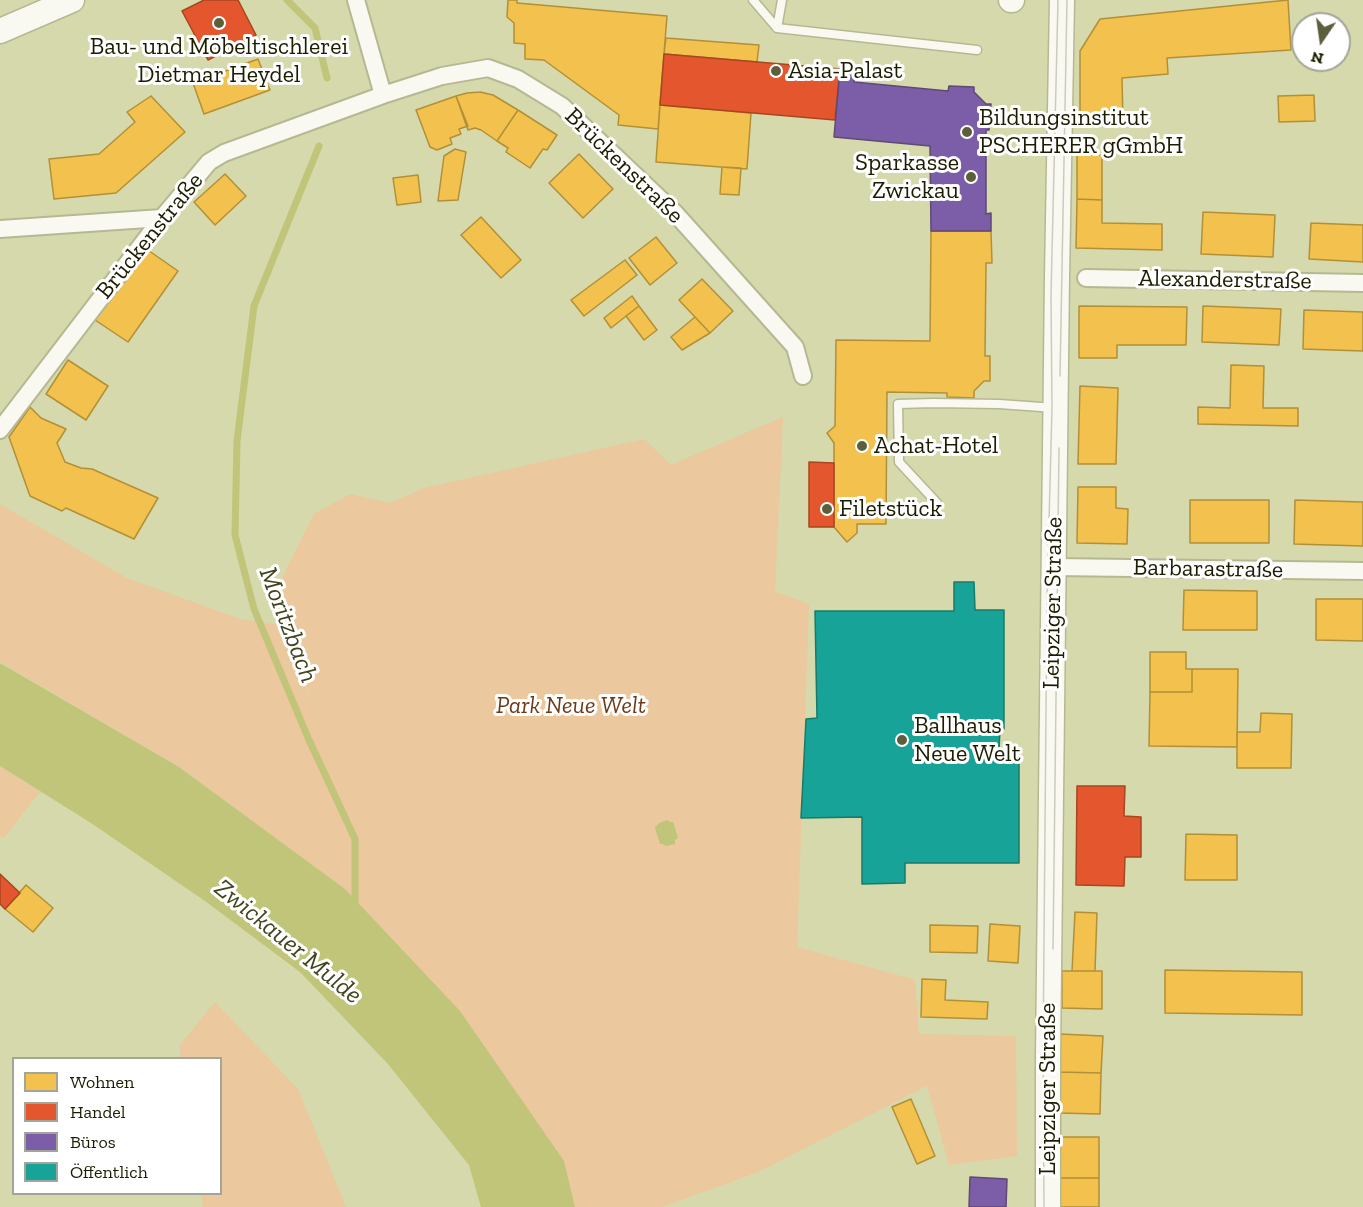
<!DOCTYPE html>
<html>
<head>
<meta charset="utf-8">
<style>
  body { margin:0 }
  #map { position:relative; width:1363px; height:1207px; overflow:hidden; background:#d6d9ab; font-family:"Zilla Slab",serif }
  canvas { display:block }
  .legend { position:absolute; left:12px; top:1057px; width:210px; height:138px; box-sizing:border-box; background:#fff; border:2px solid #a4a599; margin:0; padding:8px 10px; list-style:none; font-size:18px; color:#1c1d00 }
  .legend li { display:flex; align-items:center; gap:12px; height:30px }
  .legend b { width:30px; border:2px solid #a4a599 }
  .north { position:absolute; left:1291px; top:12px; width:60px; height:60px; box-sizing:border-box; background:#fff; border:2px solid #a4a599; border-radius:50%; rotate:193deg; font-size:16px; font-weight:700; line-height:24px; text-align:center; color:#1c1d00 }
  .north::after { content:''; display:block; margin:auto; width:21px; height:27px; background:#5d5f3c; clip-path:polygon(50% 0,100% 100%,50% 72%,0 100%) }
</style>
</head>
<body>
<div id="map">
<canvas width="1363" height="1207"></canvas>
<ul class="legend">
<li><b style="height:16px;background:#f2c14e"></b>Wohnen</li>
<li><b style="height:16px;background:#e4572e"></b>Handel</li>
<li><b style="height:16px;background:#7b5ea7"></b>Büros</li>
<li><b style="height:16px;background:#17a398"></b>Öffentlich</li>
</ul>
<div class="north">N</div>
</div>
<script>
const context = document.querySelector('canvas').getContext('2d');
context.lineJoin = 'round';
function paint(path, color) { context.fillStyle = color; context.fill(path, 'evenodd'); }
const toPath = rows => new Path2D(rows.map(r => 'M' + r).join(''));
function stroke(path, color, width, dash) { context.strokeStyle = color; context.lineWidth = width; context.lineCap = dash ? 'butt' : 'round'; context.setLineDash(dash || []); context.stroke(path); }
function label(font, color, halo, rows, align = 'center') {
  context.font = font + ' "Zilla Slab",serif'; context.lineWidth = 6; context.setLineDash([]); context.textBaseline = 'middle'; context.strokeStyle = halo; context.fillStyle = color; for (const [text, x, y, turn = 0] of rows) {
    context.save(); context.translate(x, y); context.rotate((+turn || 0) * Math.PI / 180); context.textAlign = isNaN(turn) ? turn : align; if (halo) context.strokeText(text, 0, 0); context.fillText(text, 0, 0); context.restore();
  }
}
const green = toPath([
  [783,417,775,592,809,604,797,947,915,980,919,1034,1016,1036,1017,1156,949,1165,927,1086,758,1172,662,1207,575,1207,564,1161,345,889,179,767,0,662,0,504,127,578,240,619,276,624,333,747,270,607,288,566,314,514,350,494,390,503,424,488,644,439,671,465],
  [0,766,40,792,4,838,0,836],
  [215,1002,298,1089,346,1207,203,1207,201,1194,220,1194,220,1058,181,1058,179,1046]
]);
const water = toPath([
  [0,663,179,767,345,889,460,1011,564,1161,575,1207,481,1207,469,1165,387,1063,300,972,205,901,91,823,0,766],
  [667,820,670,822,673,822,678,838,675,840,675,844,666,846,663,844,660,844,655,828,659,823]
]);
const homes = toPath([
  [508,0,517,0,517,3,667,16,658,129,618,125,619,115,544,60,525,59,525,44,514,43,514,23,507,17,508,0],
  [1288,0,1291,50,1167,58,1168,74,1122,78,1123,122,1080,124,1080,51,1100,19,1288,0],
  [666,38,759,45,757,62,664,54,666,38],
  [258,59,270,90,204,114,193,83,258,59],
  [480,92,493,95,518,110,497,141,481,130,475,128,468,130,456,96,467,93,480,92],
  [1314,95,1315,121,1279,122,1278,96,1314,95],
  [151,96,185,132,116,193,54,199,49,159,99,154,135,122,127,112,151,96],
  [456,96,468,126,459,129,461,134,450,138,452,144,437,150,430,147,416,110,456,96],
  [660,105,751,113,747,169,656,162,660,105],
  [518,110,557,135,547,150,543,149,530,168,506,152,508,148,497,141,518,110],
  [455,149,466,152,458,200,438,201,444,156,455,149],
  [579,154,613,189,583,218,549,183,579,154],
  [1077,155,1102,155,1102,200,1077,199,1077,155],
  [722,167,741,168,739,195,720,194,722,167],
  [225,174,246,196,215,225,194,202,225,174],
  [418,175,421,202,397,205,393,178,418,175],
  [1077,199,1102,200,1102,223,1162,224,1162,250,1076,248,1077,199],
  [1203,212,1275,215,1273,257,1201,254,1203,212],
  [481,217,521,260,501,278,461,235,481,217],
  [1311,223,1363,225,1363,262,1309,259,1311,223],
  [931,231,991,231,992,263,986,263,985,356,990,356,990,381,984,381,974,391,974,398,947,397,947,393,887,392,886,524,857,524,857,533,847,542,834,527,834,443,827,433,835,426,836,340,930,341,931,231],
  [656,237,677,263,650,285,629,258,656,237],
  [145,248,178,271,128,342,95,320,145,248],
  [625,260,637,275,584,316,571,300,625,260],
  [702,279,733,311,710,333,679,300,702,279],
  [632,296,639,306,611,328,604,318,632,296],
  [639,306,657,330,644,340,626,316,639,306],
  [1079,306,1187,307,1186,345,1117,345,1117,358,1079,358,1079,306],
  [1203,306,1281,309,1279,345,1202,342,1203,306],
  [1304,310,1363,312,1363,351,1303,349,1304,310],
  [695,317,710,333,682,350,671,337,695,317],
  [68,360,108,386,86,420,46,394,68,360],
  [1231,365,1264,366,1263,408,1298,408,1298,426,1198,424,1198,407,1230,408,1231,365],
  [1080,386,1118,388,1116,464,1078,464,1080,386],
  [30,407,41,418,66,429,57,443,65,462,81,468,92,469,158,498,134,539,66,508,62,511,30,496,9,437,30,407],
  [1078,487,1116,487,1116,508,1128,509,1127,544,1077,543,1078,487],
  [1190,500,1269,500,1269,543,1190,543,1190,500],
  [1295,500,1363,502,1363,546,1294,544,1295,500],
  [1184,590,1257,591,1257,630,1183,630,1184,590],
  [1316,599,1363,599,1363,641,1316,640,1316,599],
  [1150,652,1186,652,1186,669,1192,669,1192,692,1150,692,1150,652],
  [1192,669,1238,669,1237,747,1149,746,1150,692,1192,692,1192,669],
  [1261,713,1292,714,1291,768,1237,768,1237,732,1260,732,1261,713],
  [1186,834,1237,835,1237,880,1185,880,1186,834],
  [26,885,53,908,33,932,5,909,26,885],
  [1075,912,1097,913,1095,971,1072,971,1075,912],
  [990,924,1020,926,1018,963,988,961,990,924],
  [930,925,978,926,977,953,930,952,930,925],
  [1165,970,1302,972,1302,1015,1165,1013,1165,970],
  [1062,971,1102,971,1102,1009,1062,1008,1062,971],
  [922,979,946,980,945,1000,988,1002,987,1019,921,1017,922,979],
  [1060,1034,1103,1036,1101,1073,1059,1072,1060,1034],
  [1059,1072,1101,1073,1100,1114,1058,1113,1059,1072],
  [911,1099,935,1156,917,1164,892,1107,911,1099],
  [1060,1137,1099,1137,1099,1178,1060,1178,1060,1137],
  [1060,1178,1099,1178,1099,1207,1060,1207,1060,1178]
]);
const shops = toPath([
  [204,0,238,0,256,35,208,60,182,11,204,0],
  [664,54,840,69,835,120,660,105,664,54],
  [809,462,834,463,834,527,809,527,809,462],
  [1077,786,1125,786,1124,816,1141,817,1141,857,1125,857,1124,886,1076,885,1077,786],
  [0,874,20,893,5,909,0,904,0,874]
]);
const offices = toPath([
  [840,69,855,71,854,82,948,91,949,86,974,87,974,92,986,104,991,104,989,130,986,130,986,214,991,213,991,231,931,231,930,146,834,137,840,69],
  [970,1177,1007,1179,1006,1207,969,1207,970,1177]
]);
const public = toPath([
  [954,582,974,582,975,610,1004,610,1004,729,1000,729,999,750,1019,750,1019,863,905,863,905,883,862,884,862,817,801,818,806,719,817,718,815,611,954,611,954,582]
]);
const stream = toPath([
  [287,0,315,28,327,78],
  [319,146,254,306,237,441,235,535,254,609,309,740,355,839,355,907]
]);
const lane = toPath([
  [753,0,777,28,977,50],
  [777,28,782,0],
  [937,503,899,462,898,404,933,403,999,404,1055,408]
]);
const street = toPath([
  [356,0,383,95,442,76,488,68,518,79,562,106,675,213,795,347,803,376],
  [0,229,162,218],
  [1086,278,1363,283],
  [0,430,162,218,209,162,224,153,383,95],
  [1054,567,1363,571]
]);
const secondary = toPath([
  [1011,0,1012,0],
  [0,31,72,0],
  [1048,1207,1048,1055,1057,277,1062,0]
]);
const tram = toPath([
  [1060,376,1067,0],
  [1053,949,1059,448],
  [1044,1207,1043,1055,1047,597,1052,408,1051,295,1058,0]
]);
const markers = [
  [219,23,6,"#5d5f3c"],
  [776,71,6,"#5d5f3c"],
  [967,132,6,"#5d5f3c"],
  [971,177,6,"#5d5f3c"],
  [862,446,6,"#5d5f3c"],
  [827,509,6,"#5d5f3c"],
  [902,740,6,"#5d5f3c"]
];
const poiNames = [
  ["Bau- und Möbeltischlerei",219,47,"center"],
  ["Dietmar Heydel",219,75,"center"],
  ["Asia-Palast",788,71],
  ["Bildungsinstitut",979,118],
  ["PSCHERER gGmbH",979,146],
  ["Sparkasse",959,163,"right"],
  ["Zwickau",959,191,"right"],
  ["Achat-Hotel",874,446],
  ["Filetstück",839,509],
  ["Ballhaus",914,726],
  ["Neue Welt",914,754]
];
const streetNames = [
  ["Brückenstraße",624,166,44],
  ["Brückenstraße",150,236,-51],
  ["Alexanderstraße",1225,280,1],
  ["Barbarastraße",1208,569,1],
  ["Leipziger Straße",1053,603,-89],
  ["Leipziger Straße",1048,1089,-90]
];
const parkNames = [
  ["Park Neue Welt",571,706]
];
const waterNames = [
  ["Moritzbach",288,625,69],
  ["Zwickauer Mulde",288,942,39]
];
paint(green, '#ebc89d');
paint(water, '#c0c579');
paint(homes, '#f2c14e');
stroke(homes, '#b29037', 1.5);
paint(shops, '#e4572e');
stroke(shops, '#a84620', 1.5);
paint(offices, '#7b5ea7');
stroke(offices, '#5e4a75', 1.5);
paint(public, '#17a398');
stroke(public, '#187b6a', 1.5);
stroke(stream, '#c0c579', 7);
stroke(lane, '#b6b893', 11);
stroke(street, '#b6b893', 20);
stroke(secondary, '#b6b893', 27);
stroke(lane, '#f9f9f2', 8);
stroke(street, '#f9f9f2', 16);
stroke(secondary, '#f9f9f2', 24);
stroke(tram, '#cbcbbe', 1.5);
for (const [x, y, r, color] of markers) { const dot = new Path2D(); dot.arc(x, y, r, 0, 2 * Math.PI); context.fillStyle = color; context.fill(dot); stroke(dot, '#fff', 2); }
label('24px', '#1c1d00', '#fff', poiNames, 'left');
label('24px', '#1c1d00', '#fff', streetNames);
label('italic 24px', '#6d3a18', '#fff', parkNames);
label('italic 26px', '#42441e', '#fff', waterNames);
</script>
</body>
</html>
